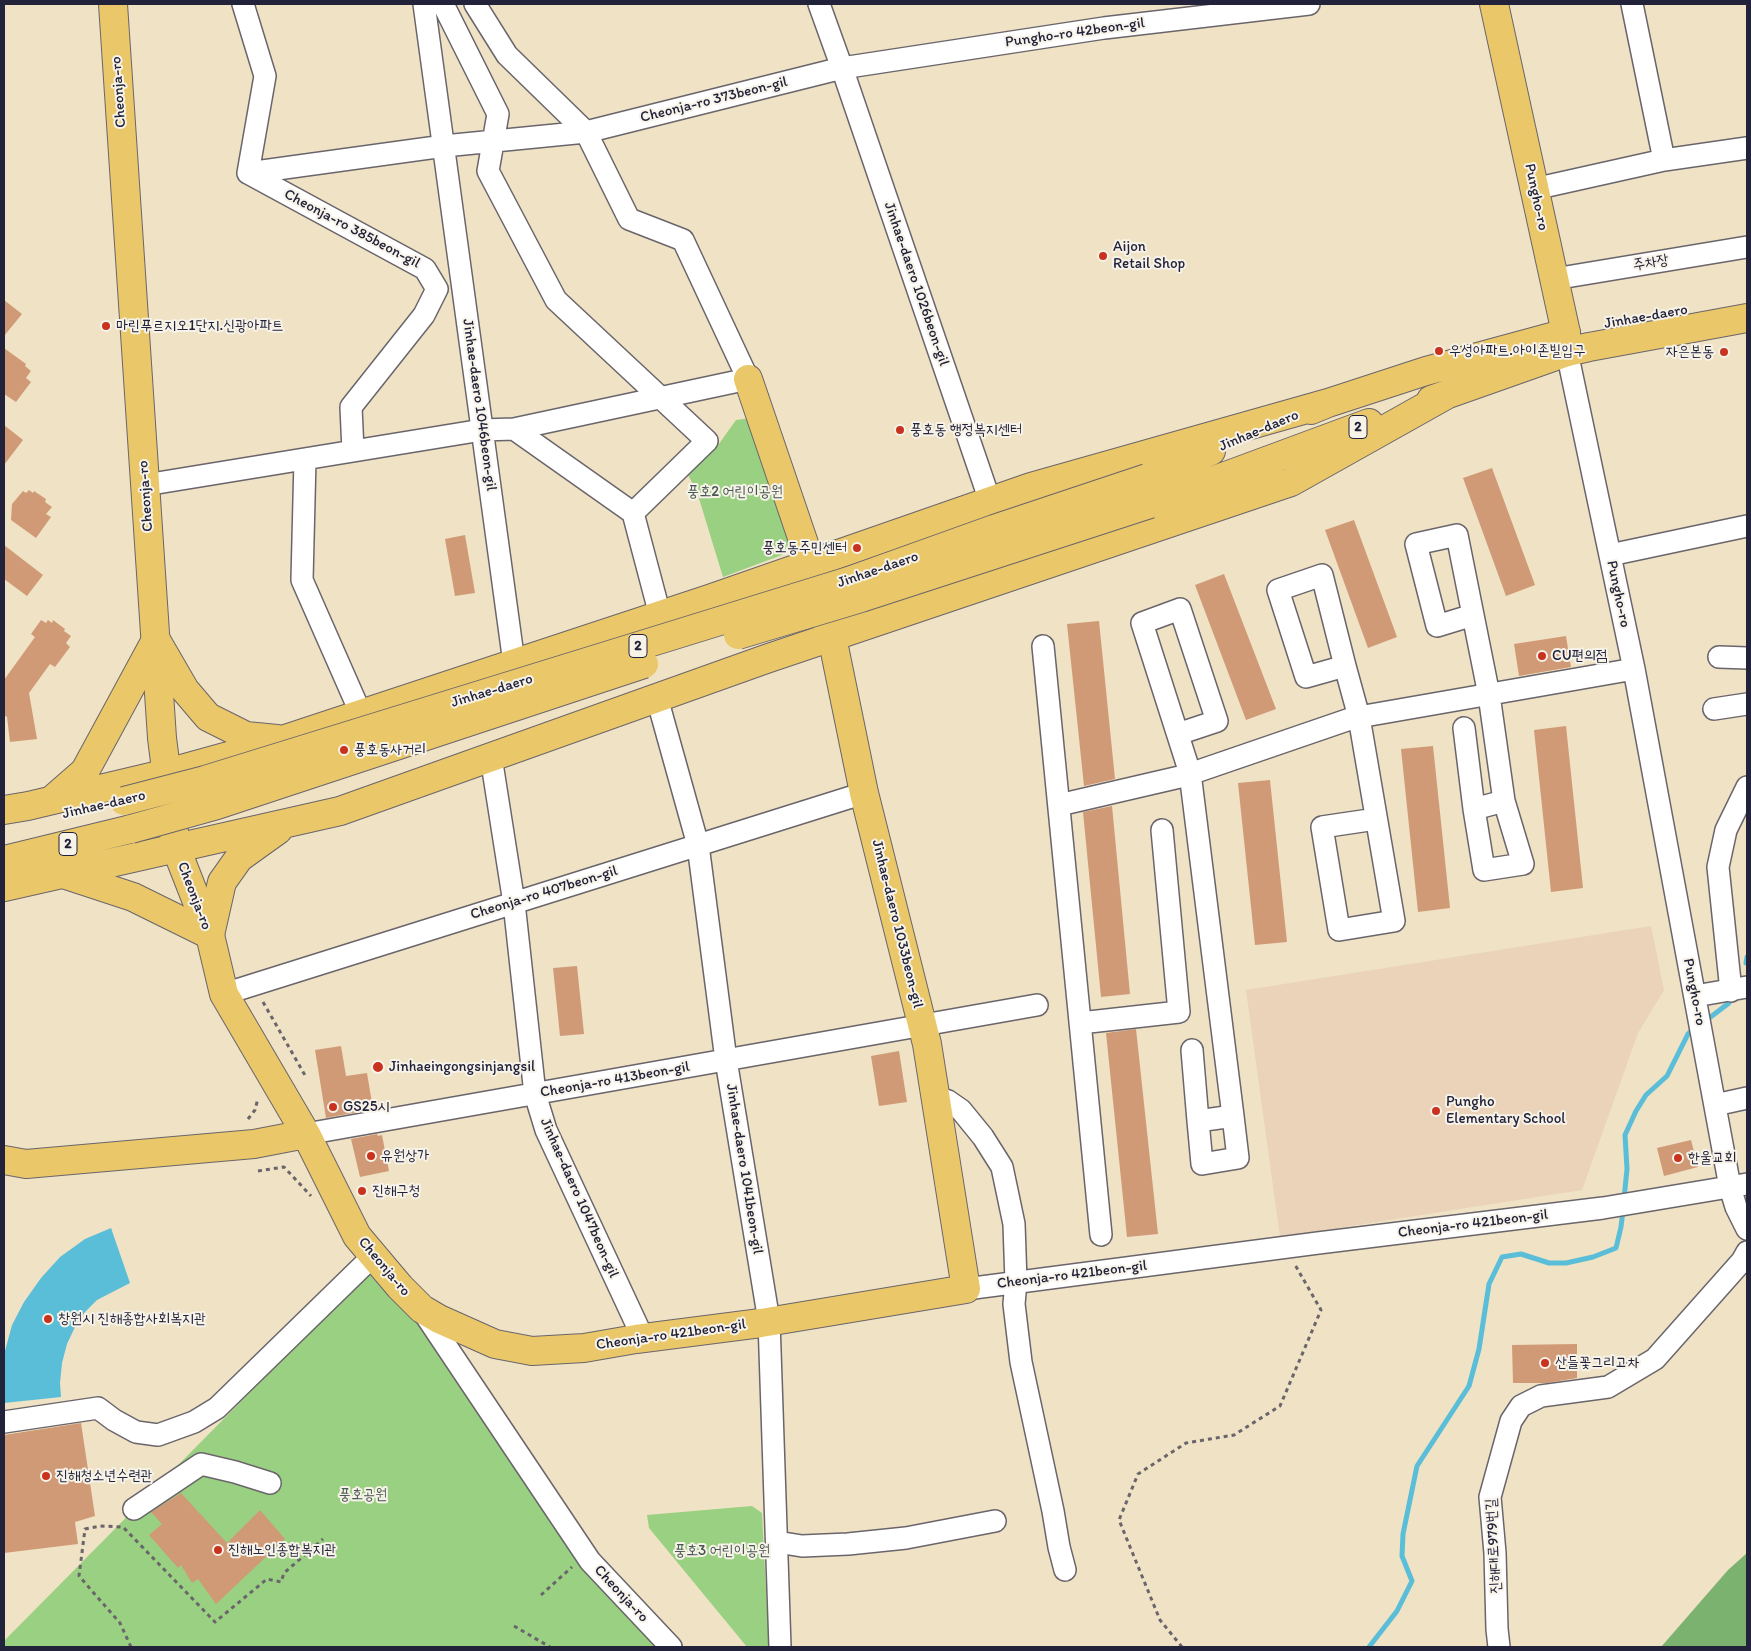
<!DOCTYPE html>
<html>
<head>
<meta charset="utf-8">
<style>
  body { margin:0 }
  #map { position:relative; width:1751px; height:1651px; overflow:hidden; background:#efe2c5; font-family:Itim,sans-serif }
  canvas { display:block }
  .frame { position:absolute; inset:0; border:5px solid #22223b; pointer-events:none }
</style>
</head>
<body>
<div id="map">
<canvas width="1751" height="1651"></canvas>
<div class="frame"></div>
</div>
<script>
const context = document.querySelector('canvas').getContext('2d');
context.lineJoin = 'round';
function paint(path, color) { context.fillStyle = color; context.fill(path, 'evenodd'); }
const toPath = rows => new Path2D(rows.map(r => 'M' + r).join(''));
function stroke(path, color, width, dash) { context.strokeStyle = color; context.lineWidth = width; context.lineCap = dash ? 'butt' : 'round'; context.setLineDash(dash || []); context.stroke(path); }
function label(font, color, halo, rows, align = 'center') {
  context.font = font + ' Itim,"Poor Story",sans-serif'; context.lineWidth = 4; context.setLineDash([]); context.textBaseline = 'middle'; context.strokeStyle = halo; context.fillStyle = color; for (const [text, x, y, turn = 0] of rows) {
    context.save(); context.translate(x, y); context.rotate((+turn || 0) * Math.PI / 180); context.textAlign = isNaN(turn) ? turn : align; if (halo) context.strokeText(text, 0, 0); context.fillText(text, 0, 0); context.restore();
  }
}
const built = toPath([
  [1651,926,1664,990,1638,1033,1582,1190,1280,1237,1246,990]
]);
const green = toPath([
  [751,418,789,545,782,555,723,577,697,492,687,473,710,447,716,448,736,420],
  [379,1262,668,1647,4,1647,4,1641],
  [752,1506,762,1513,769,1647,747,1647,649,1528,647,1515]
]);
const forest = toPath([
  [1747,1553,1747,1647,1661,1647,1728,1570]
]);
const water = toPath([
  [111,1228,130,1283,97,1300,85,1312,75,1327,67,1344,62,1363,60,1383,61,1397,4,1403,5,1351,12,1325,24,1302,41,1278,60,1257,85,1239]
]);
const stream = toPath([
  [1746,963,1747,957],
  [1704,1022,1729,1003],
  [1624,1199,1627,1169,1625,1135,1636,1111,1646,1095,1667,1076,1688,1034,1695,1028],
  [1369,1647,1397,1611,1412,1581,1402,1556,1403,1534,1417,1466,1469,1386,1479,1349,1489,1284,1502,1257,1521,1254,1549,1263,1566,1263,1593,1257,1616,1248,1621,1227,1623,1210]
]);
const building = toPath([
  [4,300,22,314,4,336],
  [4,348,26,364,25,366,31,371,26,378,31,382,16,402,4,394],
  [4,425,23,440,4,465],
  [1492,468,1535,585,1506,596,1463,478],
  [29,490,33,493,34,491,46,499,45,502,52,507,46,514,51,517,36,538,11,520,12,504,23,491,26,493],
  [1354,520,1397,637,1368,648,1325,530],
  [465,535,475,593,455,596,445,539],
  [4,545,43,575,27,596,4,579],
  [1224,574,1276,709,1246,720,1195,585],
  [41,620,46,623,48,620,52,623,53,620,65,629,64,631,71,636,66,643,70,647,55,667,50,664,29,693,37,739,10,742,7,717,4,715,4,680,35,637,31,634],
  [1099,621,1115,779,1084,786,1067,624],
  [1566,636,1571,667,1519,676,1514,644],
  [1566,726,1583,888,1551,892,1534,730],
  [1433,746,1450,908,1418,912,1401,749],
  [1270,780,1287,942,1255,945,1238,783],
  [1112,806,1130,994,1101,997,1083,812],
  [577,966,584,1034,560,1036,553,968],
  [1136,1029,1158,1234,1127,1237,1106,1033],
  [341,1046,346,1076,367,1073,373,1109,326,1118,315,1050],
  [899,1051,907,1102,879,1106,871,1056],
  [377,1134,378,1136,382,1135,389,1171,360,1177,351,1139],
  [1691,1140,1698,1167,1664,1176,1657,1148],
  [1577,1344,1577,1378,1547,1383,1513,1383,1512,1345],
  [81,1423,95,1516,75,1522,78,1544,4,1553,4,1435],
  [181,1493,227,1543,260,1510,285,1539,216,1604,198,1579,192,1583,181,1565,178,1568,149,1535,162,1524,151,1512]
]);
const path = toPath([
  [263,1002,306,1077],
  [248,1119,255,1110,258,1098],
  [258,1171,284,1167,311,1196],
  [541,1595,572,1567],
  [514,1626,550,1647],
  [131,1647,120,1623,79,1576,85,1529,100,1526,123,1527,215,1622,267,1579,281,1582,284,1573,323,1539],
  [1182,1647,1160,1620,1119,1520,1138,1474,1186,1443,1234,1435,1280,1406,1321,1310,1294,1263]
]);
const minor = toPath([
  [243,4,265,76,248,173],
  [424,4,514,663],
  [443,4,498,114,488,171,556,300,707,441,633,513,660,615],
  [819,4,842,68,990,501],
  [1632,4,1664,160],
  [248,173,444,146,586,132,842,68,1104,28,1309,4],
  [248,173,425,269,437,289,424,315,351,407,353,451],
  [1534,189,1664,160,1747,148],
  [1554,279,1747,247],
  [1567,352,1634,669,1730,1187,1736,1207,1747,1229],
  [514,429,633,513],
  [305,459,302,580,361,714],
  [145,485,482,430,514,429,748,379,683,240,629,219,586,132,507,55,475,4],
  [1610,555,1747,526],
  [1473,615,1437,626,1416,544,1457,535,1489,695,1504,801,1523,864,1484,870,1474,809,1504,801],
  [1043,646,1101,1235],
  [1719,657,1747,658],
  [1345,666,1306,677,1278,590,1322,575,1345,666,1359,717,1394,921,1339,930,1322,827,1376,819],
  [657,698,698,845,726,1060,769,1321,780,1647],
  [1714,709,1747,704],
  [1464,728,1474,809],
  [1178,734,1217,721,1180,609,1142,623,1190,773,1233,1116,1238,1158,1202,1164,1198,1121,1233,1116],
  [491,757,514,903,535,1094,546,1130,643,1338],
  [1059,805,1184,776,1353,718,1634,669],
  [1731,991,1718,867,1726,830,1747,787],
  [224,994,864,793],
  [1695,996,1747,987],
  [1080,1023,1179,1012,1162,830],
  [1192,1050,1198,1121],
  [936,1097,948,1101,961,1110,983,1137,1002,1167,1014,1224,1016,1282,1014,1304,1021,1362,1053,1511,1059,1547,1065,1570],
  [1715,1105,1747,1098],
  [306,1134,1037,1005],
  [966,1289,1318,1243,1603,1208,1747,1184],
  [422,1310,590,1561,671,1647],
  [4,1422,98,1408,114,1420,136,1432,158,1435,194,1422,217,1408,373,1256],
  [134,1509,201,1464,235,1472,270,1483],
  [777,1542,802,1546,848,1544,906,1538,995,1521],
  [1499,1647,1497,1629,1495,1553,1490,1497,1511,1421,1521,1406,1541,1396,1608,1387,1655,1359,1742,1261,1747,1252]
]);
const major = toPath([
  [113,4,162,738,176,848,210,935,224,994,306,1134,357,1236,400,1287,422,1309,439,1319,495,1344,532,1351,584,1348,636,1339,761,1323,966,1289,927,1044,864,793,832,637,820,601,811,564,748,379],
  [1494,4,1566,333,1567,352,1589,347,1747,318],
  [4,1160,26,1164,254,1144,306,1134]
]);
const highway = toPath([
  [1431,400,1567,352],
  [1311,410,1328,403,1426,371,1566,333],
  [1147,478,1211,451],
  [1150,504,1369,423],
  [156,640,185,690,208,717,246,736,277,739],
  [53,799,85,771,156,640],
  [4,810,28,806,167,773,261,747,709,599,1031,487,1328,403],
  [4,860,131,829],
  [63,874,133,897,210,935,222,882,239,858,278,830],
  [4,887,340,811,766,659,1291,482,1448,394]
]);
const highwayBridge = toPath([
  [738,635,861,598,1150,504],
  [124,801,205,780,849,581,994,529,1147,478],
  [131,829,217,805,644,664]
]);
const markers = [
  [1103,256,5,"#c8321e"],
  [106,326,5,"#c8321e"],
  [1439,351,5,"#c8321e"],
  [1724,352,5,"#c8321e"],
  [900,430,5,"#c8321e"],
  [857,548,5,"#c8321e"],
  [1542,656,5,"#c8321e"],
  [344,750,5,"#c8321e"],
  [378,1067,6,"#c8321e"],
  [333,1107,5,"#c8321e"],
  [1436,1111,5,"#c8321e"],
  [371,1156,5,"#c8321e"],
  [1678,1158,5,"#c8321e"],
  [362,1191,5,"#c8321e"],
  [48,1319,5,"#c8321e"],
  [1545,1363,5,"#c8321e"],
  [46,1476,5,"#c8321e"],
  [218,1550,5,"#c8321e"]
];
const shields = [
  [1358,427,18],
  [638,646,18],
  [68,844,18]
];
const shieldNames = [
  ["2",1358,427],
  ["2",638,646],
  ["2",68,844]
];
const streetNames = [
  ["Pungho-ro 42beon-gil",1075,33,-8],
  ["Cheonja-ro",119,92,-94],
  ["Cheonja-ro 373beon-gil",714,100,-14],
  ["Pungho-ro",1536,197,78],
  ["Cheonja-ro 385beon-gil",352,229,28],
  ["주차장",1651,263,-10],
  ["Jinhae-daero 1026beon-gil",916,284,71],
  ["Jinhae-daero",1646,317,-10],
  ["Jinhae-daero 1046beon-gil",479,405,82],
  ["Jinhae-daero",1259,431,-23],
  ["Cheonja-ro",146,496,-94],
  ["Jinhae-daero",878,570,-19],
  ["Pungho-ro",1618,594,78],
  ["Jinhae-daero",492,691,-17],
  ["Jinhae-daero",104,805,-13],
  ["Cheonja-ro 407beon-gil",544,893,-17],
  ["Cheonja-ro",194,896,69],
  ["Jinhae-daero 1033beon-gil",897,924,76],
  ["Pungho-ro",1694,992,79],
  ["Cheonja-ro 413beon-gil",615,1080,-10],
  ["Jinhae-daero 1041beon-gil",744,1169,81],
  ["Jinhae-daero 1047beon-gil",579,1198,66],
  ["Cheonja-ro 421beon-gil",1473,1224,-7],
  ["Cheonja-ro",384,1267,50],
  ["Cheonja-ro 421beon-gil",1072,1275,-7],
  ["Cheonja-ro 421beon-gil",671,1335,-8],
  ["진해대로979번길",1494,1546,-93],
  ["Cheonja-ro",621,1594,47]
];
const poiNames = [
  ["Aijon",1113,247],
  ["Retail Shop",1113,264],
  ["마린푸르지오1단지.신광아파트",116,326],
  ["우성아파트.아이존빌입구",1449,351],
  ["자은본동",1714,352,"right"],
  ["풍호동 행정복지센터",910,430],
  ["풍호동주민센터",847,548,"right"],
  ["CU편의점",1552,656],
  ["풍호동사거리",354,750],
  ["Jinhaeingongsinjangsil",389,1067],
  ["Pungho",1446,1102],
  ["Elementary School",1446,1119],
  ["GS25시",343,1107],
  ["유원상가",381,1156],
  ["한울교회",1688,1158],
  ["진해구청",372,1191],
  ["창원시 진해종합사회복지관",58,1319],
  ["산들꽃그리고차",1555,1363],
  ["진해청소년수련관",56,1476],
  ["진해노인종합복지관",228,1550]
];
const parkNames = [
  ["풍호2 어린이공원",735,492],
  ["풍호공원",363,1495],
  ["풍호3 어린이공원",722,1551]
];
paint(built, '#ead3b8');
paint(green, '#9ad081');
paint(forest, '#7bb26f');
paint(water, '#5abed8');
stroke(stream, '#5abed8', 5);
paint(building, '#d19a76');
stroke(minor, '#6a656b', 24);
stroke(major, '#6a656b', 30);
stroke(highway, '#6a656b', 30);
stroke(path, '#6a656b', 3, [4, 4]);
stroke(minor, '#fff', 21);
stroke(major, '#eac769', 28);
stroke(highway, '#eac769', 28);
stroke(highwayBridge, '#6a656b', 30, []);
stroke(highwayBridge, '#eac769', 28);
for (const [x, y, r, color] of markers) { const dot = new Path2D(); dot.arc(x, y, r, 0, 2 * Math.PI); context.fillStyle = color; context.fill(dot); stroke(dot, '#f7f3e8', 2); }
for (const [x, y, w] of shields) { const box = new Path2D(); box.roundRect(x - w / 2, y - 11.5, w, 23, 4); context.fillStyle = '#f7f3e8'; context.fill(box); stroke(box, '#22223b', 1); }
label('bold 14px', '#22223b', null, shieldNames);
label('15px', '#22223b', '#f7f3e8', streetNames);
label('15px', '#22223b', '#f7f3e8', poiNames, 'left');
label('15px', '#465650', '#f7f3e8', parkNames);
</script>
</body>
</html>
